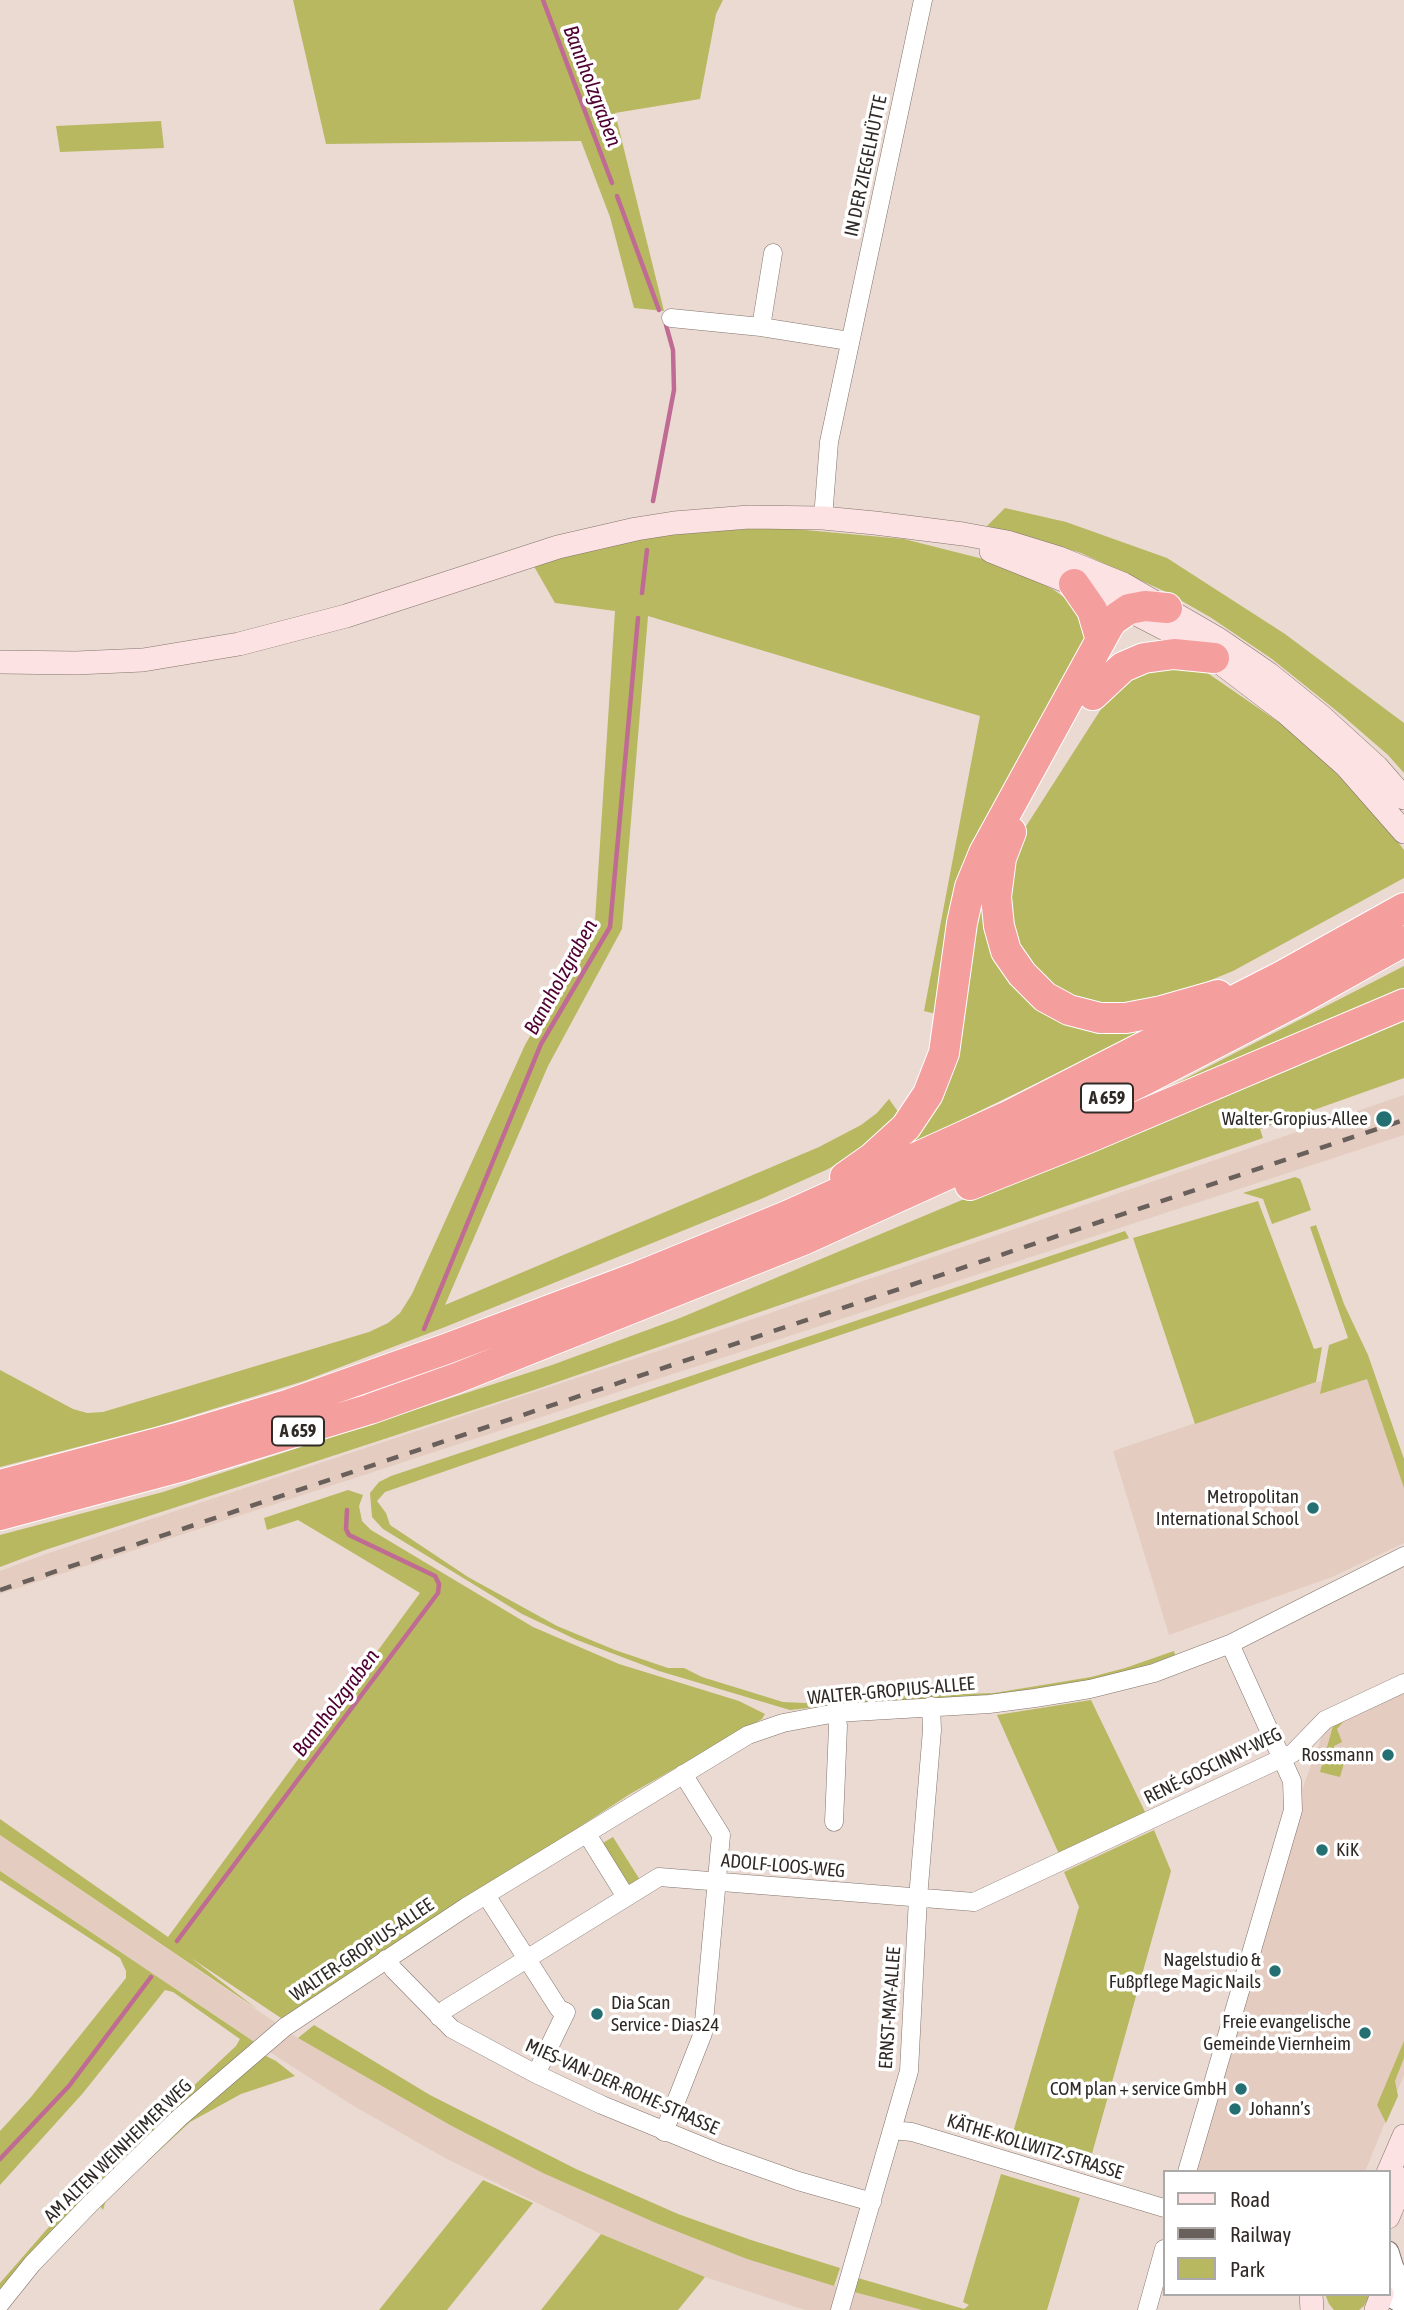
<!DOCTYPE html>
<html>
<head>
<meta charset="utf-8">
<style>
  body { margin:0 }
  #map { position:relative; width:1404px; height:2310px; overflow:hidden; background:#ebdad2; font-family:"Asap Condensed",sans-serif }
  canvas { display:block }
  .legend { position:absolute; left:1163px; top:2170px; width:228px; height:126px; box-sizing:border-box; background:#fff; border:2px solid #acaaa9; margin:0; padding:9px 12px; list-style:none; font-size:21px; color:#302a27 }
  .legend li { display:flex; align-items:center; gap:14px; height:35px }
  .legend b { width:35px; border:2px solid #acaaa9 }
</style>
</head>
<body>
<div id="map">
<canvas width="1404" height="2310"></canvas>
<ul class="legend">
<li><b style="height:9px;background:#fce2e2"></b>Road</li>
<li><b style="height:9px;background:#69605b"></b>Railway</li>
<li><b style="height:19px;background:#b7b860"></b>Park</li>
</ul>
</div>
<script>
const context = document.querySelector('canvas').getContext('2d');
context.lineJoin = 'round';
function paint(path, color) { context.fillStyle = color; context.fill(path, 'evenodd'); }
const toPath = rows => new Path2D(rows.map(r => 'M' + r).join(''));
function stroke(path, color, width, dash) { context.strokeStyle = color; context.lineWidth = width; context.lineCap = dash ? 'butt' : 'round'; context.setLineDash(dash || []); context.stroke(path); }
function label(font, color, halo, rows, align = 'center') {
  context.font = font + ' "Asap Condensed",sans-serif'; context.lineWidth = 7; context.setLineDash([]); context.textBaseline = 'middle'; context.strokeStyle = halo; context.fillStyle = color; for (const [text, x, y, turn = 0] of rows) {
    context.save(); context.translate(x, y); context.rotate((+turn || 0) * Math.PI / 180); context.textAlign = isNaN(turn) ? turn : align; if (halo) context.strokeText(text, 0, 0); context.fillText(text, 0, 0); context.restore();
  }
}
const built = toPath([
  [1404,1095,1404,1135,0,1594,0,1571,46,1554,715,1332],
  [1369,1375,1404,1474,1404,1543,1332,1577,1169,1635,1113,1451,1316,1382],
  [1404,1687,1404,2075,1365,2172,1191,2172,1301,1792,1327,1723],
  [0,1835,298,2038,450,2125,747,2259,854,2292,922,2310,805,2310,705,2277,601,2234,445,2158,352,2105,279,2058,0,1871]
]);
const green = toPath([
  [293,0,723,0,716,14,700,99,615,113,664,311,634,308,610,217,581,141,326,144],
  [161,121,164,148,60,152,56,126],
  [1005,508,1066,522,1167,558,1285,634,1404,723,1404,773,1388,755,1343,716,1272,659,1210,617,1166,592,1081,553,987,526],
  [783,528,904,539,987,560,1025,575,1054,590,1075,605,1082,616,1086,643,1050,712,940,1015,924,1011,980,716,648,616,622,929,548,1066,445,1305,819,1147,861,1125,877,1113,889,1099,901,1116,857,1153,826,1170,761,1199,445,1327,304,1381,155,1427,0,1467,0,1370,73,1409,87,1413,103,1412,369,1332,388,1323,400,1313,412,1294,525,1045,595,921,615,611,555,603,532,563,667,534,715,530],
  [1168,663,1206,672,1280,723,1324,761,1377,814,1404,850,1404,878,1233,971,1160,1001,1127,1009,1067,998,1018,954,1005,888,1023,831,1112,692,1130,677],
  [992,869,1028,991,1175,1016,885,1157,912,1132,970,923],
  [1404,966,1404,1078,1260,1129,1263,1138,537,1389,45,1550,0,1567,0,1535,163,1492,552,1365,680,1318,1177,1110,1165,1089],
  [1295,1177,1300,1179,1302,1184,1311,1210,1272,1224,1263,1199,1243,1193],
  [1258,1201,1314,1349,1322,1347,1316,1382,1195,1424,1133,1238],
  [1316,1225,1344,1304,1368,1355,1404,1459,1404,1488,1367,1379,1320,1394,1329,1345,1348,1338,1310,1227],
  [1125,1231,1129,1238,754,1364,385,1492,377,1501,386,1513,390,1525,468,1577,557,1626,615,1650,668,1668,684,1668,702,1677,783,1702,804,1703,868,1697,994,1693,1091,1677,1125,1668,1174,1651,1175,1655,1127,1673,1092,1681,994,1696,854,1703,790,1710,659,1671,577,1640,522,1614,383,1529,372,1517,370,1493,379,1482,391,1476],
  [348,1490,363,1495,359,1506,362,1521,371,1530,533,1627,619,1664,739,1701,765,1714,762,1719,630,1794,287,2017,281,2018,191,1958,257,2009,0,1835,0,1819,168,1937,420,1593,298,1520,267,1530,264,1518],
  [1091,1700,1146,1814,1059,1854,997,1715],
  [1344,1721,1337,1729,1342,1742,1334,1746,1339,1758,1344,1756,1345,1760,1340,1777,1320,1772,1333,1726],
  [1154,1830,1171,1871,1088,2168,1009,2146,1079,1907,1064,1872],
  [613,1837,640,1880,628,1887,601,1844],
  [0,1871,256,2043,190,2098,70,2212,0,2292,0,2283,47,2229,122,2153,236,2046,240,2039,173,1992,165,1990,83,2093,0,2185,0,2131,31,2097,126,1978,126,1971,120,1958,0,1880],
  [314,2025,430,2095,576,2169,678,2214,751,2240,840,2268,834,2286,747,2259,656,2223,543,2173,450,2125,298,2038],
  [1404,2041,1404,2058,1395,2081,1398,2096,1386,2123,1377,2105],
  [262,2054,276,2061,295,2076,241,2094,190,2122,106,2200,103,2210,99,2204,102,2199],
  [1001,2174,1080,2198,1047,2310,922,2310,854,2292,858,2278,964,2309,969,2305,963,2302],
  [483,2180,533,2203,447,2310,379,2310],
  [601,2234,705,2277,678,2310,541,2310],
  [1325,2294,1370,2294,1364,2306,1359,2310,1334,2310,1329,2304]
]);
const stream = toPath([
  [543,0,612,183],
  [617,196,659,310],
  [653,501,674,390,673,350,666,325],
  [642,593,647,550],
  [424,1329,541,1044,610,927,638,618],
  [177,1941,438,1593,439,1584,435,1576,349,1535,346,1529,347,1510],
  [0,2159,69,2086,151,1977]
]);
const minor = toPath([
  [773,253,761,327,849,341],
  [671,318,761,327],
  [823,518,829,442,923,0],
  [834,1822,838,1726,836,1713],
  [587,1834,626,1897],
  [486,1895,559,2009,566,2012,536,2074],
  [386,1959,394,1970,452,2029,536,2074,602,2105,719,2153,798,2181,872,2202],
  [439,2017,446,2009,659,1877,974,1902,1293,1753,1325,1720,1404,1683],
  [892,2130,912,2132,1164,2208],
  [664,2132,703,2033,721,1835,683,1774],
  [1187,2172,1293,1810,1292,1781,1230,1644],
  [0,2304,32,2264,91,2203,179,2118,285,2027,466,1907,748,1735,783,1723,836,1713,989,1704,1035,1698,1090,1689,1154,1673,1230,1644,1404,1556],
  [840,2310,909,2071,918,1898,932,1730,931,1706],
  [1147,2310,1164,2249]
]);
const tertiary = toPath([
  [1388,2252,1393,2268,1404,2286],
  [1387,2294,1404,2304]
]);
const secondary = toPath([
  [991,551,1096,593,1175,634,1214,658,1285,712,1346,766,1404,832],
  [0,662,76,663,143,660,239,644,346,616,558,547,636,529,674,523,749,517,823,518,875,523,963,534,1007,542,1059,558,1123,584,1218,639,1269,674,1321,716,1377,767,1404,798],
  [1388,2173,1404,2136],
  [1388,2217,1404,2179],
  [1311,2294,1312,2310],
  [1376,2310,1382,2294]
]);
const motorway = toPath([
  [1074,584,1092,610,1101,640],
  [1093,695,1123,667,1144,658,1174,654,1214,658],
  [1011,832,1001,858,996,897,999,926,1006,951,1022,974,1045,997,1069,1010,1100,1018,1126,1018,1162,1011,1218,995],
  [845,1177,872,1158,906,1127,928,1094,944,1053,962,923,970,887,984,853,1108,627,1113,620,1129,609,1145,606,1167,608],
  [970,1185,1088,1138,1404,1004],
  [0,1485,176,1438,290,1404,446,1349,640,1276,787,1216,1006,1117,1282,976,1404,908],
  [0,1515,183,1466,370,1409,457,1378,803,1240,1010,1146,1146,1079,1297,1001,1404,941]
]);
const rail = toPath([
  [0,1590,1404,1120]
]);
const markers = [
  [1384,1119,9,"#236f71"],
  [1313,1508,7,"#236f71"],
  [1388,1755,7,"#236f71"],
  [1322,1850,7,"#236f71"],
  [1275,1971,7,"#236f71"],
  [597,2014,7,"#236f71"],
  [1365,2033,7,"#236f71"],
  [1241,2089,7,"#236f71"],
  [1235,2109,7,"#236f71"]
];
const shields = [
  [1107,1098,52],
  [298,1431,52]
];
const shieldNames = [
  ["A 659",1107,1098],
  ["A 659",298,1431]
];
const streetNames = [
  ["IN DER ZIEGELHÜTTE",866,166,-78],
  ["WALTER-GROPIUS-ALLEE",891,1691,-5],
  ["RENÉ-GOSCINNY-WEG",1213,1766,-26],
  ["ADOLF-LOOS-WEG",783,1866,5],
  ["WALTER-GROPIUS-ALLEE",362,1950,-34],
  ["ERNST-MAY-ALLEE",890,2008,-86],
  ["MIES-VAN-DER-ROHE-STRASSE",622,2087,24],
  ["KÄTHE-KOLLWITZ-STRASSE",1035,2147,17],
  ["AM ALTEN WEINHEIMER WEG",118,2151,-44]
];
const poiNames = [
  ["Walter-Gropius-Allee",1368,1119],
  ["Metropolitan",1299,1497],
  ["International School",1299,1519],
  ["Rossmann",1374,1755],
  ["KiK",1336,1850,"left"],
  ["Nagelstudio &",1261,1960],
  ["Fußpflege Magic Nails",1261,1982],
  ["Dia Scan",611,2003,"left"],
  ["Service - Dias24",611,2025,"left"],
  ["Freie evangelische",1351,2022],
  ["Gemeinde Viernheim",1351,2044],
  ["COM plan + service GmbH",1227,2089],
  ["Johann’s",1249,2109,"left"]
];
const waterNames = [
  ["Bannholzgraben",592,86,69],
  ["Bannholzgraben",561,977,-61],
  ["Bannholzgraben",336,1703,-53]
];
paint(built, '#e4ccc0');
paint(green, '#b7b860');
stroke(stream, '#bf6b94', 4.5);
stroke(minor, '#82746c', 19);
stroke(tertiary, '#82746c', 23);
stroke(secondary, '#82746c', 24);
stroke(motorway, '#fff', 32);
stroke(minor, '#fff', 18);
stroke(tertiary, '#fff', 21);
stroke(secondary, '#fce2e2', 23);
stroke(motorway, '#f59e9e', 30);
stroke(rail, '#69605b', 4.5, [12, 12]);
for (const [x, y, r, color] of markers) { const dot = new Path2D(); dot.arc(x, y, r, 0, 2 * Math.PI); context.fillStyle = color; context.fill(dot); stroke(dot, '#fff', 2.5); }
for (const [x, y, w] of shields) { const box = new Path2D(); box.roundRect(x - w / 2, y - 14.5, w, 29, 5); context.fillStyle = '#fff'; context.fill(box); stroke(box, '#302a27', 2); }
label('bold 18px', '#302a27', null, shieldNames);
label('19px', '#302a27', '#fff', streetNames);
label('19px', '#302a27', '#fff', poiNames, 'right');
label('italic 21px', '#4f0031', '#fff', waterNames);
</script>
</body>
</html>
